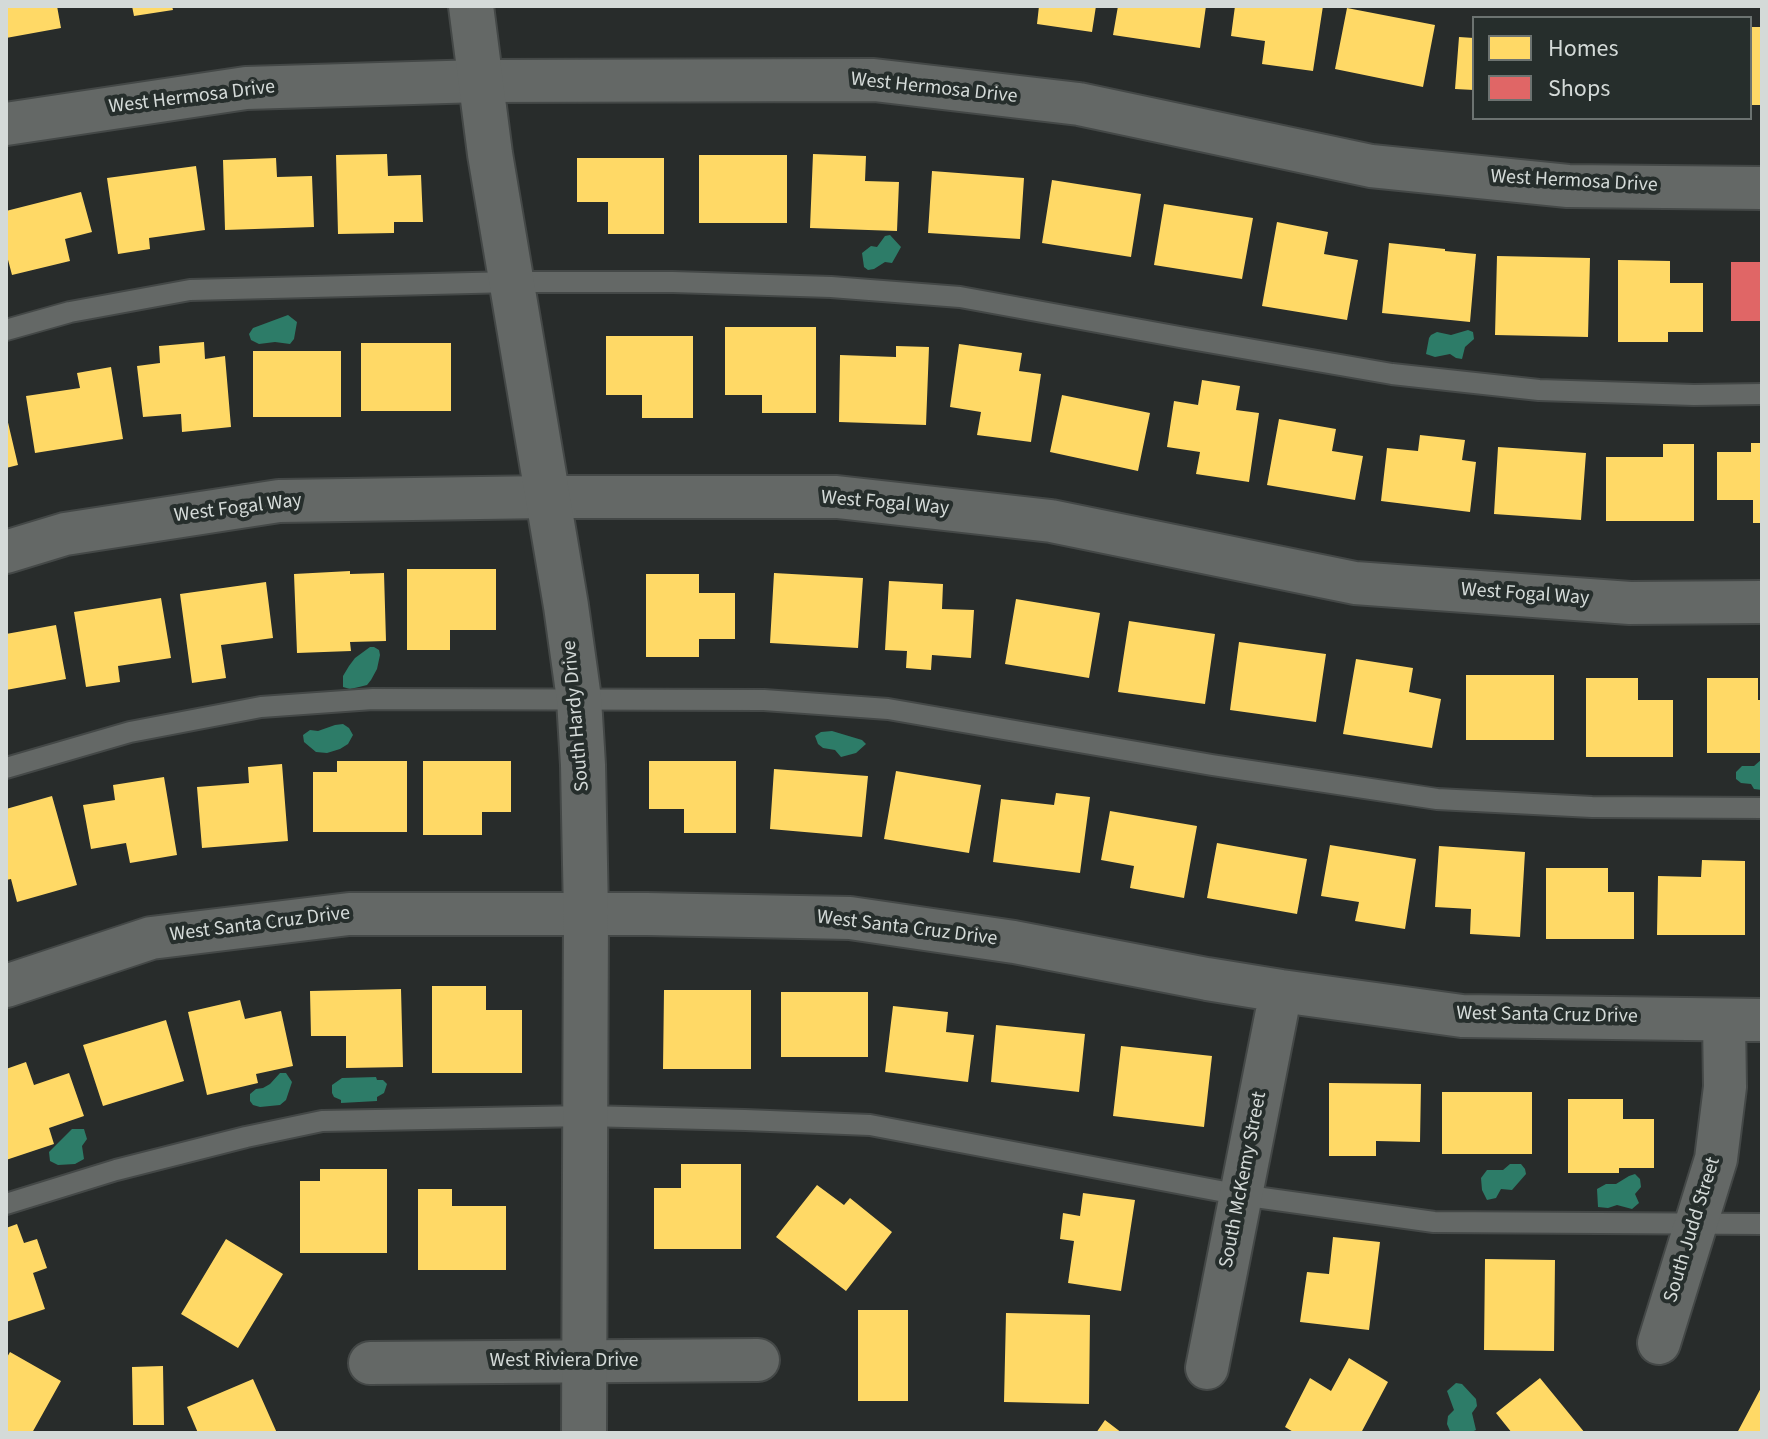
<!DOCTYPE html>
<html>
<head>
<meta charset="utf-8">
<style>
  body { margin:0 }
  #map { position:relative; width:1768px; height:1439px; overflow:hidden; background:#282c2b; font-family:"Source Sans 3",sans-serif }
  canvas { display:block }
  .frame { position:absolute; inset:0; border:8px solid #d4dad8; pointer-events:none }
  .legend { position:absolute; left:1472px; top:16px; width:280px; height:104px; box-sizing:border-box; background:#262e2c; border:2px solid #6c7371; margin:0; padding:10px 14px; list-style:none; font-size:24px; color:#d4dad8 }
  .legend li { display:flex; align-items:center; gap:16px; height:40px }
  .legend b { width:40px; border:2px solid #6c7371 }
</style>
</head>
<body>
<div id="map">
<canvas width="1768" height="1439"></canvas>
<div class="frame"></div>
<ul class="legend">
<li><b style="height:22px;background:#ffd966"></b>Homes</li>
<li><b style="height:22px;background:#e06666"></b>Shops</li>
</ul>
</div>
<script>
const context = document.querySelector('canvas').getContext('2d');
context.lineJoin = 'round';
function paint(path, color) { context.fillStyle = color; context.fill(path, 'evenodd'); }
const toPath = rows => new Path2D(rows.map(r => 'M' + r).join(''));
function stroke(path, color, width, dash) { context.strokeStyle = color; context.lineWidth = width; context.lineCap = dash ? 'butt' : 'round'; context.setLineDash(dash || []); context.stroke(path); }
function label(font, color, halo, rows, align = 'center') {
  context.font = font + ' "Source Sans 3",sans-serif'; context.lineWidth = 8; context.setLineDash([]); context.textBaseline = 'middle'; context.strokeStyle = halo; context.fillStyle = color; for (const [text, x, y, turn = 0] of rows) {
    context.save(); context.translate(x, y); context.rotate((+turn || 0) * Math.PI / 180); context.textAlign = isNaN(turn) ? turn : align; if (halo) context.strokeText(text, 0, 0); context.fillText(text, 0, 0); context.restore();
  }
}
const water = toPath([
  [890,235,901,247,896,256,892,263,885,262,874,269,868,270,864,267,862,253,871,246,877,247,885,236],
  [288,315,297,322,294,339,290,344,275,342,259,344,251,340,249,334,253,328],
  [1468,330,1473,332,1474,339,1465,347,1462,359,1456,358,1450,354,1435,357,1426,354,1429,338,1431,335,1437,332,1451,335],
  [370,647,374,647,379,650,380,655,377,669,371,680,367,685,359,687,350,689,343,687,343,676,349,666,355,658],
  [343,724,349,728,353,735,348,744,340,749,327,753,316,752,304,742,303,735,310,730,318,731,335,725],
  [832,731,862,740,866,744,856,753,841,757,835,750,823,748,818,744,815,736,821,732],
  [1762,759,1762,790,1754,789,1751,784,1741,783,1736,779,1736,772,1742,766,1754,766],
  [280,1073,286,1073,292,1082,286,1100,280,1105,260,1107,253,1105,250,1101,250,1094,256,1089,263,1088,270,1084],
  [376,1077,377,1080,383,1080,387,1084,384,1093,377,1097,377,1101,341,1103,341,1100,334,1097,332,1093,332,1085,342,1078],
  [72,1129,84,1129,87,1139,82,1146,84,1159,75,1164,58,1165,50,1161,49,1152],
  [1510,1164,1521,1164,1525,1169,1526,1174,1512,1190,1501,1189,1496,1198,1487,1200,1482,1190,1481,1178,1487,1170,1503,1170],
  [1635,1174,1640,1179,1641,1187,1635,1194,1639,1203,1632,1209,1617,1205,1608,1208,1598,1207,1597,1189,1606,1184,1616,1184,1629,1176],
  [1456,1383,1462,1384,1476,1399,1477,1406,1472,1413,1476,1430,1469,1433,1450,1431,1447,1424,1448,1416,1454,1410,1447,1391]
]);
const homes = toPath([
  [6,6,57,6,61,28,6,38],
  [132,6,172,6,173,10,134,16],
  [1039,6,1096,6,1092,32,1037,24],
  [1118,6,1206,6,1200,48,1113,35],
  [1235,6,1323,6,1313,71,1262,64,1265,41,1231,36],
  [1347,8,1435,25,1423,87,1335,69],
  [1750,27,1762,27,1762,105,1750,105],
  [1459,37,1474,38,1474,90,1455,89],
  [387,154,388,176,421,175,423,222,394,222,394,233,338,234,336,155],
  [813,154,866,156,865,181,899,182,897,231,810,228],
  [699,155,787,155,787,223,699,223],
  [276,158,277,177,312,176,314,227,225,230,223,160],
  [577,158,664,158,664,234,608,234,608,202,577,202],
  [196,166,205,230,149,238,150,249,118,254,107,178],
  [932,171,1024,178,1020,239,928,233],
  [1052,180,1141,194,1131,257,1042,243],
  [81,192,92,232,65,239,70,261,12,275,6,252,6,211],
  [1164,204,1253,218,1242,279,1154,265],
  [1277,222,1328,232,1324,254,1358,260,1347,320,1262,306],
  [1389,243,1445,249,1445,251,1476,254,1470,322,1382,313],
  [1497,256,1590,258,1588,337,1495,335],
  [1618,260,1670,261,1670,283,1703,283,1703,332,1668,332,1668,342,1618,342],
  [725,327,816,327,816,413,762,413,762,395,725,395],
  [606,336,693,336,693,418,642,418,642,395,606,395],
  [204,342,205,359,225,356,231,427,182,432,181,414,143,417,137,366,160,363,159,346],
  [361,343,451,343,451,411,361,411],
  [959,344,1022,353,1019,371,1041,374,1031,442,977,435,981,412,950,407],
  [896,346,929,347,926,425,839,422,840,355,896,357],
  [253,351,341,351,341,417,253,417],
  [111,367,123,439,35,453,26,396,80,388,77,373],
  [1202,380,1240,386,1236,410,1259,413,1249,482,1196,474,1200,452,1167,447,1174,401,1198,405],
  [1062,395,1150,413,1138,471,1050,452],
  [6,414,18,465,6,468],
  [1279,419,1336,429,1332,451,1363,456,1355,500,1267,485],
  [1420,435,1465,440,1462,460,1476,462,1470,512,1381,501,1387,448,1418,451],
  [1751,443,1762,443,1762,523,1753,523,1753,500,1717,500,1717,452,1751,452],
  [1663,444,1694,444,1694,521,1606,521,1606,457,1663,457],
  [1498,447,1586,453,1581,520,1494,514],
  [407,569,496,569,496,630,450,630,450,650,407,650],
  [350,571,350,574,384,573,386,641,350,642,351,651,297,653,294,574],
  [774,573,863,578,858,648,770,643],
  [646,574,699,574,699,593,735,593,735,639,699,639,699,657,646,657],
  [889,581,943,584,942,609,974,610,971,658,932,655,931,670,906,668,907,651,885,650],
  [266,582,273,638,221,645,226,678,192,683,180,594],
  [161,598,171,658,118,666,120,682,86,687,74,612],
  [1016,599,1100,613,1089,678,1005,664],
  [1129,621,1215,634,1205,704,1118,692],
  [56,625,66,679,6,690,6,634],
  [1239,642,1326,654,1316,722,1230,710],
  [1356,659,1413,668,1409,692,1441,699,1432,748,1343,734],
  [1466,675,1554,675,1554,740,1466,740],
  [1586,678,1638,678,1638,700,1673,700,1673,757,1586,757],
  [1707,678,1758,678,1758,700,1762,700,1762,753,1707,753],
  [337,761,407,761,407,832,313,832,313,772,337,772],
  [423,761,511,761,511,812,482,812,482,835,423,835],
  [649,761,736,761,736,833,684,833,684,809,649,809],
  [282,764,288,841,202,848,197,787,249,783,248,767],
  [774,769,868,776,862,837,770,829],
  [896,771,981,785,969,853,884,839],
  [164,777,177,855,130,863,126,843,91,849,83,805,115,800,113,785],
  [1056,793,1090,797,1080,873,993,862,1001,799,1054,805],
  [52,796,77,885,17,902,11,879,6,880,6,809],
  [1110,811,1197,826,1184,898,1130,888,1134,866,1101,860],
  [1217,843,1307,859,1297,914,1207,898],
  [1330,845,1416,859,1405,929,1355,921,1359,902,1321,896],
  [1439,846,1525,852,1520,937,1470,934,1471,909,1435,907],
  [1702,860,1745,861,1745,935,1657,935,1658,876,1701,877],
  [1546,868,1608,868,1608,892,1634,892,1634,939,1546,939],
  [432,986,486,986,486,1010,522,1010,522,1073,432,1073],
  [401,989,403,1067,346,1068,346,1036,311,1036,310,991],
  [664,990,751,990,751,1069,663,1069],
  [781,992,868,992,868,1057,781,1057],
  [240,1000,245,1019,281,1011,293,1066,256,1074,258,1083,207,1095,188,1012],
  [893,1006,948,1012,946,1032,974,1035,968,1082,885,1072],
  [166,1020,184,1081,103,1106,83,1045],
  [996,1025,1085,1034,1079,1092,991,1082],
  [1121,1046,1212,1056,1204,1127,1113,1116],
  [26,1062,34,1085,69,1073,84,1116,49,1128,54,1144,6,1160,6,1069],
  [1329,1083,1421,1084,1420,1142,1376,1141,1376,1156,1329,1156],
  [1442,1092,1532,1092,1532,1154,1442,1154],
  [1568,1099,1623,1099,1623,1119,1654,1119,1654,1168,1619,1168,1619,1173,1568,1173],
  [681,1164,741,1164,741,1249,654,1249,654,1188,681,1188],
  [320,1169,387,1169,387,1253,300,1253,300,1181,320,1181],
  [817,1185,844,1205,850,1198,892,1232,846,1291,776,1237],
  [418,1189,452,1189,452,1206,506,1206,506,1270,418,1270],
  [1083,1193,1135,1200,1121,1291,1068,1283,1074,1241,1060,1239,1063,1213,1080,1216],
  [17,1224,24,1243,37,1239,47,1268,33,1273,45,1309,6,1322,6,1228],
  [1333,1237,1380,1242,1369,1330,1300,1322,1307,1272,1329,1274],
  [226,1239,283,1274,238,1348,181,1314],
  [1485,1259,1555,1260,1554,1351,1484,1350],
  [858,1310,908,1310,908,1401,858,1401],
  [1006,1313,1090,1315,1089,1404,1004,1402],
  [10,1352,61,1381,32,1433,6,1433,6,1359],
  [1349,1358,1388,1382,1361,1433,1295,1433,1285,1427,1310,1378,1331,1391],
  [163,1366,164,1425,133,1425,132,1367],
  [1540,1378,1585,1433,1512,1433,1496,1413],
  [253,1379,277,1433,198,1433,187,1407],
  [1762,1386,1762,1433,1737,1433],
  [1105,1420,1122,1433,1096,1433]
]);
const shops = toPath([
  [1731,262,1762,262,1762,321,1731,321]
]);
const service = toPath([
  [6,330,70,312,190,290,512,282,673,282,831,287,960,297,1185,338,1392,374,1539,390,1694,395,1762,394],
  [6,768,130,732,261,707,373,699,764,700,888,709,1212,765,1437,799,1592,807,1762,808],
  [6,1204,116,1170,246,1137,322,1121,586,1116,745,1120,870,1125,1241,1195,1434,1222,1762,1224]
]);
const minor = toPath([
  [6,124,246,88,480,81,874,80,1079,104,1371,166,1568,186,1762,188],
  [6,552,65,534,279,501,548,497,837,497,1051,521,1355,583,1630,603,1762,602],
  [6,986,151,938,349,914,647,914,850,918,1014,942,1207,979,1281,991,1462,1016,1762,1020],
  [1659,1343,1716,1159,1725,1087,1724,1020],
  [370,1363,758,1360],
  [1207,1368,1281,991]
]);
const tertiary = toPath([
  [471,6,490,154,566,606,579,699,583,765,586,913,584,1433]
]);
const streetNames = [
  ["West Hermosa Drive",934,89,6],
  ["West Hermosa Drive",192,98,-7],
  ["West Hermosa Drive",1574,182,3],
  ["West Fogal Way",885,504,5],
  ["West Fogal Way",238,509,-7],
  ["West Fogal Way",1525,595,4],
  ["South Hardy Drive",577,716,-95],
  ["West Santa Cruz Drive",260,925,-7],
  ["West Santa Cruz Drive",907,929,7],
  ["West Santa Cruz Drive",1547,1016,1],
  ["South McKemy Street",1244,1180,-79],
  ["South Judd Street",1693,1230,-73],
  ["West Riviera Drive",564,1362]
];
paint(water, '#2d7c68');
paint(homes, '#ffd966');
paint(shops, '#e06666');
stroke(service, '#444847', 24);
stroke(minor, '#444847', 46);
stroke(tertiary, '#444847', 48);
stroke(service, '#646866', 20);
stroke(minor, '#646866', 42);
stroke(tertiary, '#646866', 44);
label('20px', '#d4dad8', '#262e2c', streetNames);
</script>
</body>
</html>
